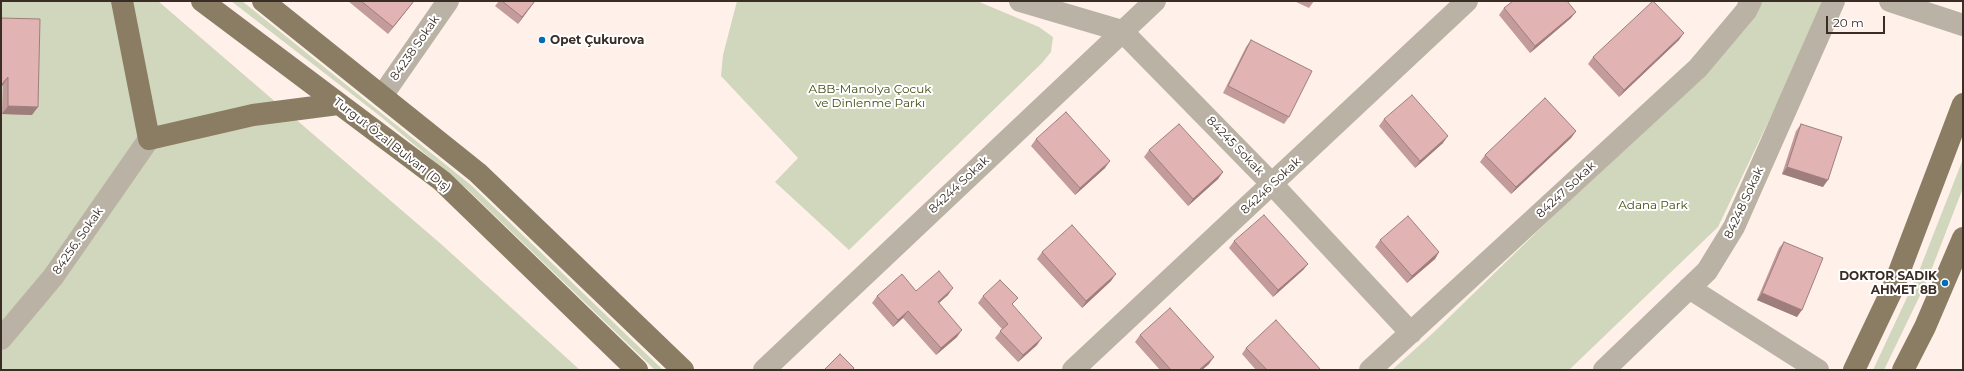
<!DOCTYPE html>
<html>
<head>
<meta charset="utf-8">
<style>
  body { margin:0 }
  #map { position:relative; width:1964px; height:371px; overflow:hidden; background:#fff1e9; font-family:Montserrat,sans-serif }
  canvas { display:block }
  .frame { position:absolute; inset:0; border:2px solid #392d25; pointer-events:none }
  .scale { position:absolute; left:1826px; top:16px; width:59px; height:18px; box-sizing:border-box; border:2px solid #392d25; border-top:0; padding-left:5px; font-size:12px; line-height:14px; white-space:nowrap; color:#392d25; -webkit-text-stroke:3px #fff; paint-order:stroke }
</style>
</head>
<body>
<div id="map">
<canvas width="1964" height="371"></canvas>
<div class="frame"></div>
<div class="scale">20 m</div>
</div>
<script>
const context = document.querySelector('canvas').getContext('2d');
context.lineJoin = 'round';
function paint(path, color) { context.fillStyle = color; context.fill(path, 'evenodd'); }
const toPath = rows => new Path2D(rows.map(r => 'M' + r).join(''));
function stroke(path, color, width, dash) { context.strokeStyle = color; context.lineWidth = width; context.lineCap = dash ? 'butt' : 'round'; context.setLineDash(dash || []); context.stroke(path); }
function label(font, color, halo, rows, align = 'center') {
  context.font = font + ' Montserrat,sans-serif'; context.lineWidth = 4; context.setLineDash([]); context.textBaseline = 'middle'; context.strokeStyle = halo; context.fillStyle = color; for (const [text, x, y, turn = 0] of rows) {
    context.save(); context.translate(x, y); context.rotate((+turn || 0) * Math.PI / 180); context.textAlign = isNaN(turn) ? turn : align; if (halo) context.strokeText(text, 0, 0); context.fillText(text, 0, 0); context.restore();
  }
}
const green = toPath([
  [1,1,158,1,441,244,580,370,1,370],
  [231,1,242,1,471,185,663,370,655,370,467,189,380,116],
  [737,1,977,1,1039,27,1053,37,1051,52,1042,63,849,250,775,182,798,158,721,76,723,55],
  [1752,1,1826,1,1718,227,1569,370,1392,370,1433,333,1701,72],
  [1963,159,1963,188,1927,281,1884,370,1873,370,1917,276]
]);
const minor = toPath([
  [1020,1,1122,31,1273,185,1411,333],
  [1890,1,1963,25],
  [382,96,448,1],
  [1689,288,1818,370],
  [1,339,53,277,149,139],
  [764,370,1155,1],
  [1073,370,1467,1],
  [1370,370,1698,68,1746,11,1751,1],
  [1604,370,1707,271,1734,227,1834,1]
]);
const major = toPath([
  [122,1,149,139,253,115,338,104],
  [202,1,442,181,637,370],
  [263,1,478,173,683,370],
  [1854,370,1893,288,1963,104],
  [1903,370,1925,327,1963,238]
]);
const wall = toPath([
  [348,1,414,1,388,34],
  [499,1,535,1,518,24,495,6],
  [1294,1,1314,1,1309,8],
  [1504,8,1571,18,1530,53,1499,15],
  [1,18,32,115,2,114,3,85,1,87],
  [1251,40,1289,117,1284,124,1223,93,1246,47],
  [1679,40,1619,97,1588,64,1593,57],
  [1384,119,1443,143,1415,168,1379,126],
  [1801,124,1823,187,1782,174,1796,131],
  [1576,131,1571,138,1511,194,1480,162,1485,155],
  [1036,139,1105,168,1075,195,1031,146],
  [1149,150,1223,172,1218,179,1188,206,1144,157],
  [1380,240,1439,252,1435,259,1407,283,1375,247],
  [1234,241,1308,264,1303,270,1273,297,1229,248],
  [1784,242,1797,317,1757,300,1779,248],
  [1042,252,1111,281,1082,308,1037,259],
  [916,291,948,295,939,303,957,337,936,355,903,318,893,327,872,303,877,296],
  [983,296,1013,305,1037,345,1018,362,995,338,1002,329,978,303],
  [1140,335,1209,364,1202,370,1160,370,1135,342],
  [1246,348,1320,370,1256,370,1242,354]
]);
const shadedWall = toPath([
  [414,1,411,5,388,34,393,27],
  [535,1,518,24,522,17],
  [1576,12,1571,18,1530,53,1535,46],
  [1684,33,1679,40,1619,97,1624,90],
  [8,77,3,85,1,87,1,85],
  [8,106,38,107,32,115,2,114],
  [1576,131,1571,138,1511,194,1516,187],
  [1448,136,1443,143,1415,168,1420,161],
  [1110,161,1105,168,1075,195,1080,188],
  [1787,167,1828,180,1823,187,1782,174],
  [1223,172,1218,179,1188,206,1193,199],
  [1439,252,1435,259,1407,283,1412,276],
  [1308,264,1303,270,1273,297,1278,290],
  [1116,274,1111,281,1082,308,1086,301],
  [953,288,948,295,933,308,938,302],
  [1762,293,1802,310,1797,317,1757,300],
  [908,311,903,318,893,327,898,320],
  [962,330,957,337,936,355,941,348],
  [1042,338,1037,345,1018,362,1023,355],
  [1214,357,1209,364,1202,370,1199,370]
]);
const building = toPath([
  [361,1,414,1,393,27,361,1],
  [502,1,535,1,522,17,502,1],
  [1513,1,1567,1,1576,12,1535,46,1504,8,1513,1],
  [1653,1,1684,33,1624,90,1593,57,1653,1],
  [1,18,40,19,38,107,8,106,8,77,1,85,1,18],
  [1251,40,1312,71,1289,117,1228,86,1251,40],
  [1412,95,1448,136,1420,161,1384,119,1412,95],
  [1545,98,1576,131,1516,187,1485,155,1545,98],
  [1066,112,1110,161,1080,188,1036,139,1066,112],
  [1179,124,1223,172,1193,199,1149,150,1179,124],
  [1801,124,1842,137,1828,180,1787,167,1801,124],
  [1264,215,1308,264,1278,290,1234,241,1264,215],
  [1408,216,1439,252,1412,276,1380,240,1408,216],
  [1072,225,1116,274,1086,301,1042,252,1072,225],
  [1784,242,1823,258,1802,310,1762,293,1784,242],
  [939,271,953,288,938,302,962,330,941,348,908,311,898,320,877,296,902,274,916,291,939,271],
  [1000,280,1018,298,1012,304,1042,338,1023,355,1000,331,1008,324,983,296,1000,280],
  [1170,308,1214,357,1199,370,1171,370,1140,335,1170,308],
  [1276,320,1320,369,1320,370,1267,370,1246,348,1276,320],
  [840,354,854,368,853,369,854,370,824,370,840,354]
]);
const markers = [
  [542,40,4,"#006bb6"],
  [1945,283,4,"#006bb6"]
];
const poiNames = [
  ["Opet Çukurova",550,40],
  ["DOKTOR SADIK",1937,276,"right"],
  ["AHMET 8B",1937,290,"right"]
];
const streetNames = [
  ["84238 Sokak",415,48,-55],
  ["Turgut Özal Bulvarı (Dış)",392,145,38],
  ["84245 Sokak",1235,146,46],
  ["84244 Sokak",959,185,-43],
  ["84246 Sokak",1271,186,-43],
  ["84247 Sokak",1566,190,-43],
  ["84248 Sokak",1744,203,-65],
  ["84256. Sokak",78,241,-55]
];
const parkNames = [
  ["ABB-Manolya Çocuk",870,89],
  ["ve Dinlenme Parkı",870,103],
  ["Adana Park",1653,205]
];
paint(green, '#d1d7bc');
stroke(minor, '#bab3a5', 22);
stroke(major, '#8a7d64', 22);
paint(wall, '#c29b9a');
paint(shadedWall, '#9e7e7d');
paint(building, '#e1b4b3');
stroke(building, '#9e7e7d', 1);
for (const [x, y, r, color] of markers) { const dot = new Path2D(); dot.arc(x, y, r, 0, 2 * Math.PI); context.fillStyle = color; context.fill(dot); stroke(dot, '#fff', 1.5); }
label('bold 12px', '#392d25', '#fff', poiNames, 'left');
label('12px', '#392d25', '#fff', streetNames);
label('12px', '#444d11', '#fff', parkNames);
</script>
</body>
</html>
